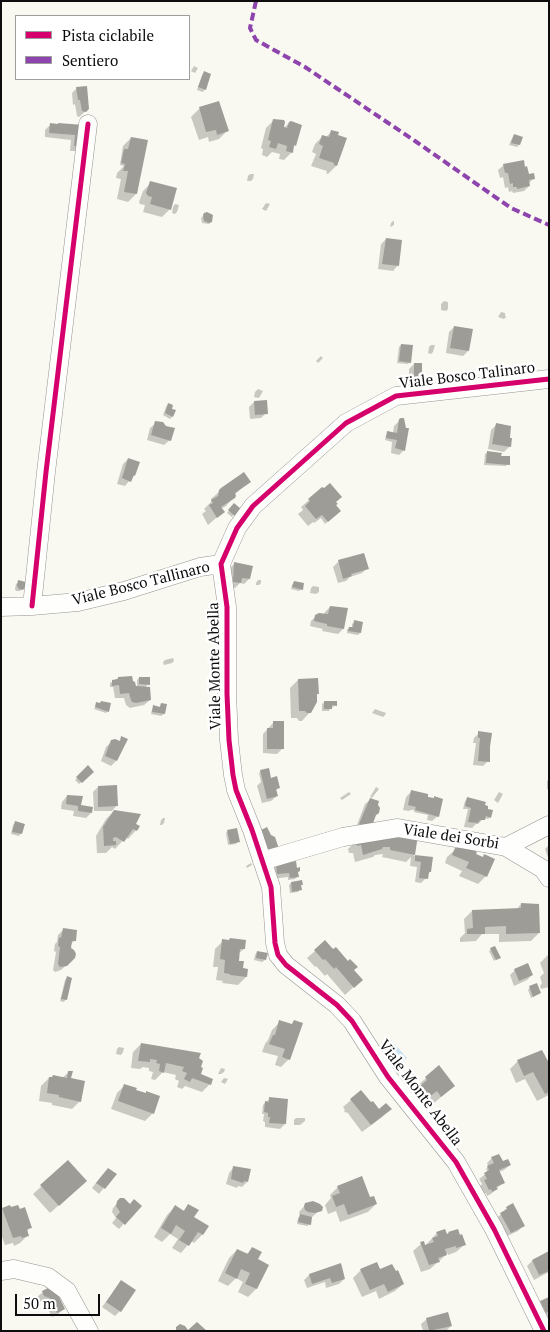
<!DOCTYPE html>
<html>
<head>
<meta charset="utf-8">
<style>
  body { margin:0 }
  #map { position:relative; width:550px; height:1332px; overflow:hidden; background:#faf9f1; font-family:"PT Serif",serif }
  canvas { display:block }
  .frame { position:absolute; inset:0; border:2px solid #0d0d0d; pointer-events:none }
  .legend { position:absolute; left:15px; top:15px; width:175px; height:65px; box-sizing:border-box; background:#fff; border:1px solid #9e9e9e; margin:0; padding:6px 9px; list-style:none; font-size:15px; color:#0d0d0d }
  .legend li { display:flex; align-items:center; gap:10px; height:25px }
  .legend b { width:25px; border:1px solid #9e9e9e }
  .scale { position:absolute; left:15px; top:1294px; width:85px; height:22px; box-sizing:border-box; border:2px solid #0d0d0d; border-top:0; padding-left:6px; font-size:15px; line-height:18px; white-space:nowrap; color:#0d0d0d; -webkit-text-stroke:4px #fff; paint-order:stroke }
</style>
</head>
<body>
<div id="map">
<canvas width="550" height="1332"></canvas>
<div class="frame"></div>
<ul class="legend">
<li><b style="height:6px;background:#d6006c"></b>Pista ciclabile</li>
<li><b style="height:6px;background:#8e44ad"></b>Sentiero</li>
</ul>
<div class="scale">50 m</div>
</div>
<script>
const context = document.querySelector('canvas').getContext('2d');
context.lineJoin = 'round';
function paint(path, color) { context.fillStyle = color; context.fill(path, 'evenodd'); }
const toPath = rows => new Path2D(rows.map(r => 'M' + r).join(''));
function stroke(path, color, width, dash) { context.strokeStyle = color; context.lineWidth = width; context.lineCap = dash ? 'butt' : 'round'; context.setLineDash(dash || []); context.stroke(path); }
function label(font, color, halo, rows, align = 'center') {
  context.font = font + ' "PT Serif",serif'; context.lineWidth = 5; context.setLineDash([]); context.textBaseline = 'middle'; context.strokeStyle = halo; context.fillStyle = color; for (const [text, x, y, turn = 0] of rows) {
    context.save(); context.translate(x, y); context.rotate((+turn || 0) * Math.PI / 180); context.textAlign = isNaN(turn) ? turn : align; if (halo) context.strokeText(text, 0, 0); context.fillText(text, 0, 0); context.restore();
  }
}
const water = toPath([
  [391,1040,407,1058,398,1065,382,1047]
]);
const shadow = toPath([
  [194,66,198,68,195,73,191,71],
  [204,73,205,89,203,92,197,90,202,75],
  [77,88,88,109,79,117,77,116,75,104,73,105,72,93],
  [219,103,227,131,219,139,209,142,208,137,199,140,191,117,199,109],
  [274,120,281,131,289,123,295,145,293,148,292,152,284,160,279,159,280,154,272,152,267,157,262,155,263,149,261,148,266,128],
  [50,125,82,126,80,146,75,151,70,151,71,140,45,137,45,130],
  [332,131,336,136,345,139,336,166,328,174,326,173,327,171,311,166,316,154,312,152,315,144,323,136,326,137],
  [514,135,519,145,517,147,509,145,512,138],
  [131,138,136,194,128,202,117,199,121,179,116,178,117,173,124,166,120,165,123,146],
  [504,165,528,175,534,178,528,184,529,186,524,191,513,193,512,191,509,192,508,187,505,188,503,177,500,178,498,170],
  [250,174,254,174,253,179,251,181,247,181,248,176],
  [151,183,170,209,162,217,143,212,145,205,140,204,139,202,143,191],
  [266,203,270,204,266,211,262,209],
  [175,204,179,205,177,212,175,214,172,213,173,207],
  [205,214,211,222,209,224,202,223,201,218],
  [393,221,394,221,394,225,390,227,391,223],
  [386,239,398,265,393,271,378,269,381,244],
  [444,301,448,302,448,309,446,311,441,310,441,304],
  [501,312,505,313,505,315,506,317,504,319,498,317],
  [454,327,472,330,468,351,463,356,446,353,449,332],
  [401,345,410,362,408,364,397,363,399,347],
  [431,345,435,345,433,352,431,354,428,353,429,347],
  [549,354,549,375,548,357],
  [321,356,323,358,318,363,316,361],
  [414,364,421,377,409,392,409,369],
  [258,389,263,391,259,398,254,397,255,392],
  [254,402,266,413,261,418,250,419,249,407],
  [168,405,170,409,174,411,172,417,170,419,163,415,166,407],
  [401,419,404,450,399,455,391,453,392,442,385,440,386,435,388,432,393,433,394,426],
  [156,423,170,440,164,445,147,440,150,428],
  [496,425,510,446,504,452,488,449,491,430],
  [488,452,500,457,508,464,506,466,484,465,485,454],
  [128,459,134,475,125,486,117,484,123,464],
  [249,482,234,495,234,497,226,506,221,509,223,512,208,525,202,514,206,511,204,509,211,502,211,499,220,491],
  [309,500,335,503,338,513,325,524,321,518,314,523,313,522,308,526,298,514,303,510,301,507],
  [234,505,239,509,232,517,227,513],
  [364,554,367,568,362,573,350,577,346,581,338,583,333,567,338,562],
  [235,563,249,579,244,584,240,583,235,588,229,586,230,568],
  [258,580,261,580,261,583,259,585,256,585,256,583],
  [19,582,23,588,20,591,16,591,15,589,16,584],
  [294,582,302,589,299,591,291,589,292,585],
  [313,586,319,587,319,592,316,594,310,593,311,588],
  [330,607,343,629,338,634,322,631,323,629,310,626,311,621,316,616,324,615,325,612],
  [355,622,360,633,358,635,347,633,347,630,349,628,352,628,352,624],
  [173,658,174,661,172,663,164,665,163,662,165,660],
  [118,678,137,690,137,680,139,678,148,684,145,688,150,700,144,705,130,708,126,705,124,698,115,698,113,687,110,687,110,683],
  [298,680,316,695,310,712,302,721,299,721,297,718,291,718,290,688],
  [101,702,108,711,106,713,94,709,97,704,99,704],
  [325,702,336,705,333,707,331,707,329,711,322,711,322,704],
  [161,704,164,714,161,716,151,714,152,709,154,707,159,708],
  [375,709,386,713,385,715,383,717,372,713],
  [274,722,282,749,277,754,263,753,263,734],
  [479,733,488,761,483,766,473,765,476,743,473,743,474,738],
  [122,738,119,753,116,761,111,766,101,761,106,747,111,742,119,742],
  [88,767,92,772,79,784,75,780],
  [261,771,279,788,275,791,277,796,271,801,262,803,257,786,261,782,259,773],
  [549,780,549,790,547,789,547,781],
  [98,787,117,805,112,811,94,811,93,792],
  [376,787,379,789,371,799,377,814,355,830,365,804,372,798,370,797],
  [412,791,438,816,432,821,427,820,428,815,414,812,414,810,411,810,409,811,403,810,406,797],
  [349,792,351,794,342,800,340,798],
  [499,792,503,794,498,803,494,800],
  [67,796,91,813,86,818,73,816,74,811,61,809,62,802],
  [467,799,484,806,490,817,488,819,484,818,478,824,476,824,472,828,464,827,468,809,463,809,465,801],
  [114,811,139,827,128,839,126,837,115,849,112,847,106,853,97,853,96,836,106,819],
  [163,818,165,818,164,823,162,825,160,825,161,820],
  [15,823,21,833,19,836,11,834,13,825],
  [228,831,238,841,236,844,228,845,226,833],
  [416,836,414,856,432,858,430,872,427,875,426,878,421,883,415,882,417,867,410,866,411,857,406,862,382,857,383,854,375,855,373,857,355,862,353,853,349,853,348,849,356,841],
  [549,845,549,860,545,849],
  [456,849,474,855,486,876,478,884,459,876,462,871,445,863,447,857],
  [251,863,252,865,247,868,246,866],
  [277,865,295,869,299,871,297,873,297,877,295,879,288,880,288,877,272,879,271,870],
  [291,883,300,886,300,890,298,892,290,893,289,885],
  [521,904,539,933,531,941,499,942,499,934,482,934,476,941,460,942,460,938,465,933,464,919,472,911,516,910],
  [63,930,75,940,70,945,74,958,61,970,55,972,53,970,56,952,54,951,55,944,57,942,58,935],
  [223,941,244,949,238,954,237,962,246,977,238,985,222,983,223,981,216,980,218,967,213,967,215,949],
  [491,949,497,959,494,961,489,951],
  [315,951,353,970,361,980,345,995,327,974,325,976,316,966,315,967,307,958],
  [257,952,265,960,262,962,254,960,255,955],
  [548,955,549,987,541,989,540,986,542,983,540,977,544,973,540,963],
  [515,970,532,975,527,980,514,986,510,975],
  [67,978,66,999,64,1002,60,1001,65,980],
  [530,987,539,993,531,998,528,990],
  [280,1022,291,1025,294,1022,289,1059,281,1067,275,1065,278,1056,262,1052,265,1044,268,1040,272,1030],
  [141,1044,197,1059,199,1075,210,1084,202,1092,185,1086,182,1089,177,1087,179,1081,175,1079,176,1075,163,1072,155,1080,151,1079,153,1072,149,1071,149,1068,143,1067,140,1069,131,1068,133,1052],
  [119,1047,124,1048,123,1052,121,1055,116,1054,117,1049],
  [518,1061,549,1065,549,1095,537,1101,525,1079,516,1083,510,1069],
  [439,1067,454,1086,433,1104,428,1098,419,1105,412,1096,419,1088,417,1086],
  [221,1068,225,1069,224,1072,221,1074,218,1074],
  [69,1072,70,1079,80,1101,72,1109,52,1105,52,1103,39,1101,41,1086,49,1078,62,1078],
  [224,1078,228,1079,225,1084,221,1082],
  [125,1085,135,1091,153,1113,145,1121,111,1109,117,1093],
  [270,1098,285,1124,280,1129,265,1127,265,1122,263,1121,264,1114,262,1114,263,1105],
  [351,1100,379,1110,390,1109,382,1117,362,1132,347,1112,346,1113,344,1111,345,1110,343,1107],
  [296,1118,305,1118,305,1121,300,1125,294,1125,294,1120],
  [492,1158,510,1165,504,1170,499,1172,503,1182,491,1194,487,1196,486,1193,484,1194,480,1186,482,1184,479,1179,488,1172,486,1169,488,1166,487,1163],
  [68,1162,77,1189,50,1213,33,1194],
  [234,1167,247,1182,242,1187,238,1186,237,1188,226,1184,229,1173],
  [103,1174,115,1174,99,1194,92,1188],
  [338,1187,370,1199,376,1204,368,1212,340,1222,336,1211,328,1214,325,1205,331,1198,330,1195],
  [121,1199,130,1205,140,1206,119,1229,112,1223,116,1218,112,1212,113,1208],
  [306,1204,321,1209,311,1218,310,1224,307,1226,297,1224,298,1218,300,1216,299,1212],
  [189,1205,193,1218,207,1226,202,1235,194,1243,191,1241,181,1253,172,1248,178,1239,170,1234,162,1242,154,1237,167,1215,175,1207,182,1212],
  [507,1208,523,1226,518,1231,505,1237,496,1219],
  [3,1209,31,1227,26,1232,28,1235,20,1243,14,1246,13,1243,5,1245,1,1234,1,1211],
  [437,1233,446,1236,449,1233,464,1245,456,1252,448,1255,448,1253,430,1269,421,1272,413,1251,421,1244,424,1247],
  [252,1248,257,1260,267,1265,256,1289,248,1297,238,1292,243,1282,236,1278,228,1286,218,1281,229,1258,237,1250,246,1255],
  [549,1253,549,1272,534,1280,527,1266,532,1261],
  [361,1270,395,1273,403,1284,395,1291,379,1299,376,1291,362,1297,353,1278],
  [309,1275,344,1279,339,1284,326,1288,325,1282,307,1288,304,1280],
  [121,1282,134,1291,120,1311,115,1316,102,1307],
  [50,1288,64,1309,58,1314,52,1317,45,1303,39,1301,37,1297,43,1292],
  [549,1299,549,1316,546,1318,536,1308,541,1302],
  [427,1319,451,1326,446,1331,423,1331,421,1324]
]);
const building = toPath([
  [204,71,211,74,206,90,198,87],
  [87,86,89,109,86,112,82,111,80,100,78,100,76,87],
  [219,101,229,131,217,135,216,130,206,132,199,107],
  [273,119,284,120,285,122,284,127,287,128,289,122,291,121,302,125,296,146,294,145,293,153,286,151,287,146,278,143,276,149,269,147,271,141,268,140],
  [50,123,58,124,58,123,84,125,81,147,74,146,75,135,49,133],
  [331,130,339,132,338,135,347,138,337,166,334,165,334,163,319,158,323,146,319,144,322,135,329,137],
  [514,134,523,137,520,145,511,143],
  [131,137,148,140,137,194,124,192,128,171,123,171,125,164,121,163,124,149,128,149],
  [524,160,525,167,527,166,529,174,534,173,535,179,529,180,530,186,517,189,517,187,513,187,513,183,510,184,508,173,505,173,503,164],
  [150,181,177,188,171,210,150,204,152,197,148,196,146,193],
  [207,212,213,215,212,222,209,223,204,221,203,215,204,213],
  [386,238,402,240,399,266,382,264],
  [454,326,473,329,469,351,450,348],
  [401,344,413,345,411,363,399,361],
  [414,363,422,363,422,377,424,380,424,386,414,387],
  [267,400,268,414,255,415,254,401],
  [168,403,173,405,172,409,176,410,173,417,165,413],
  [401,418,404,418,406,428,409,428,405,451,395,448,397,440,386,438,387,431,397,433,399,419],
  [155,421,163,422,166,426,175,428,171,441,151,435],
  [496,423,511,426,510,438,512,438,511,447,492,444],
  [487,451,502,453,501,456,510,456,510,465,486,463],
  [128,458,140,462,135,476,134,475,131,482,122,478],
  [244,472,251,482,235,493,236,496,235,498,221,507,225,512,217,518,209,505,213,503,211,500,218,496,219,490,221,488],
  [330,483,342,497,336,502,338,504,336,505,341,511,328,522,322,515,316,519,305,506,310,501,308,499,322,487,324,488],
  [234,503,241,509,235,516,228,510],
  [364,553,369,569,351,574,352,576,343,579,338,560],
  [234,562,253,566,250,579,242,578,241,583,233,582],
  [18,580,26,582,25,587,23,590,19,589,17,586],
  [294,581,304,583,303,590,292,587],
  [330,606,348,608,344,629,327,626,327,624,314,621,315,615,319,613,328,614],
  [354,620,363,622,361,633,348,631,349,627,353,627],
  [132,676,133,681,135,682,136,686,150,687,151,700,136,703,132,702,131,700,129,693,120,694,119,685,112,686,112,680,118,679,118,677],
  [139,677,150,677,150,685,139,684],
  [318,678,319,694,317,694,317,702,311,713,307,713,305,711,299,711,298,679],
  [101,701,111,703,109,712,95,707,96,702,100,703],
  [324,701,337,701,337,706,332,705,332,709,324,709],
  [161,703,167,704,165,714,152,712,153,705,160,707],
  [273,721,284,721,284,749,267,749,267,728,273,728],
  [478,731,492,733,490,747,490,762,478,761,480,738,478,738],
  [121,736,128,739,117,761,105,756,111,740,115,739,120,741],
  [88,765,94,772,82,783,76,777],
  [269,768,271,778,277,776,280,788,276,789,278,796,267,799,260,770],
  [117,785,118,806,98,807,98,786],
  [411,790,428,794,428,797,434,798,434,796,443,799,439,817,415,810,416,807,408,805],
  [67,795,83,796,81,805,93,807,92,813,78,811,78,806,66,804],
  [467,797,486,802,485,805,488,806,488,809,493,810,491,818,486,816,485,820,480,820,478,823,468,822,471,808,465,806],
  [370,798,379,801,378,805,380,808,379,813,376,815,371,829,359,824],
  [114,810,141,814,136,824,140,826,137,831,133,829,124,842,116,837,113,838,113,841,116,841,116,845,104,846,103,827],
  [15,821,25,824,22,834,12,832],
  [267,827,271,835,275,837,279,849,268,851,259,831],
  [237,828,240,842,230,844,227,830],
  [418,835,415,855,390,850,390,847,383,847,382,849,363,855,361,845,357,846,356,839],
  [455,848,470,848,477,852,476,854,483,857,484,854,495,859,487,877,466,868,469,862,452,855],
  [415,855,433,857,431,872,429,872,428,879,419,878,421,862,415,861],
  [296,861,297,868,300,867,300,871,298,872,299,877,290,878,289,873,277,874,276,864],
  [302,880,303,885,301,885,302,890,292,892,291,882],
  [521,903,539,904,540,933,506,934,506,926,485,927,485,934,467,934,467,929,473,928,472,910,521,908],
  [63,928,77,930,76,941,72,941,71,948,74,950,76,954,75,958,67,966,60,967,58,964,60,947,58,946,59,937,61,938],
  [230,938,246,940,245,949,240,949,239,961,244,961,243,968,248,969,247,977,230,975,230,974,224,973,225,960,220,959,222,939,229,940],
  [325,940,333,949,336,947,348,961,350,959,358,967,354,970,363,980,354,988,336,967,334,969,325,959,323,960,314,950],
  [495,946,501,958,496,960,490,948],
  [257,951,268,953,266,960,256,958],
  [528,963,533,975,519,981,514,969],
  [67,976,72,978,67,1000,61,999],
  [537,983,541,993,533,997,529,986],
  [279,1020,292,1024,294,1020,303,1023,290,1060,282,1057,285,1049,269,1044,273,1035,275,1035],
  [141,1043,201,1053,199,1058,203,1061,201,1067,203,1068,201,1074,213,1079,211,1085,192,1078,190,1082,184,1079,187,1073,182,1071,184,1067,166,1063,164,1073,159,1071,160,1064,156,1063,157,1060,150,1059,150,1062,138,1061],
  [542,1050,549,1063,549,1092,545,1094,533,1072,524,1076,517,1060],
  [439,1065,455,1086,441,1097,437,1091,428,1098,419,1087,427,1080,425,1077],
  [68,1071,73,1071,71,1078,85,1081,81,1102,59,1097,59,1095,47,1093,49,1077,52,1077,53,1075,67,1078],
  [413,1074,418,1080,408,1088,403,1082],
  [124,1084,137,1088,136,1090,146,1093,146,1091,160,1096,154,1114,118,1101],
  [361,1090,371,1102,373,1101,379,1109,386,1103,392,1109,371,1125,350,1099],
  [269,1097,288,1099,286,1124,269,1123,270,1117,268,1117,268,1113,264,1112,265,1101,269,1102],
  [499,1154,503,1161,508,1159,511,1165,499,1170,505,1183,496,1187,498,1189,492,1192,491,1189,489,1190,484,1180,487,1179,484,1173,489,1170,487,1166,494,1163,491,1157],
  [68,1160,87,1181,59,1206,40,1185],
  [233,1166,251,1169,248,1182,244,1181,243,1183,231,1179],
  [108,1168,117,1174,105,1189,96,1183],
  [362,1176,370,1197,374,1196,377,1204,348,1215,344,1204,336,1207,332,1196,340,1193,337,1186],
  [120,1198,124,1198,130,1204,134,1199,142,1206,125,1225,116,1217,120,1212,116,1206,117,1201],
  [313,1201,320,1204,323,1207,322,1211,315,1213,308,1212,305,1210,304,1206,305,1203],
  [513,1203,525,1226,511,1233,500,1213,507,1209,506,1207],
  [188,1204,199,1210,194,1217,209,1226,203,1235,198,1232,189,1246,179,1240,185,1231,176,1225,171,1234,161,1228,175,1205,184,1211],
  [10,1205,11,1207,18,1205,20,1209,25,1207,32,1228,27,1229,29,1236,22,1238,21,1236,13,1238,2,1208],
  [300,1214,312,1217,311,1225,298,1222],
  [445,1229,447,1234,449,1233,448,1232,458,1229,460,1235,462,1234,466,1245,456,1248,456,1246,445,1249,447,1255,438,1258,440,1262,429,1265,420,1242,424,1241,425,1245,434,1242,432,1238,438,1236,436,1232],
  [252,1247,262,1252,258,1259,269,1265,257,1289,245,1284,250,1273,241,1269,237,1279,225,1273,237,1249,248,1254],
  [549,1251,549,1271,539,1275,532,1260],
  [377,1262,380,1269,392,1264,396,1271,398,1270,404,1284,388,1292,384,1284,370,1290,360,1269],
  [341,1263,345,1279,332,1283,330,1278,312,1284,309,1274],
  [121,1280,136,1290,121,1312,106,1302],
  [50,1287,55,1288,65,1309,57,1313,50,1298,44,1296,42,1291],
  [549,1297,549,1311,546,1313,540,1301],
  [448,1312,452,1326,429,1331,426,1318],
  [197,1322,207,1331,176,1331,176,1327,180,1324,185,1326,188,1330]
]);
const minor = toPath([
  [221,564,227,607,227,694,229,740,233,775,236,790,252,830,271,887,275,943,278,955,286,965,337,1005,352,1021,388,1077,456,1162,494,1229,544,1331],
  [221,564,237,528,253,506,346,423,396,396,549,379],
  [32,606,46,472,88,124],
  [1,607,32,606,78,602,124,591,200,567,221,564],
  [506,847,543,869,549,878],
  [262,861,343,837,398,828,506,847,549,825],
  [1,1271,14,1269,48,1277,67,1291,89,1331]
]);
const quiet = toPath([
  [256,1,250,28,256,40,305,67,415,141,511,208,549,225]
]);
const cycleway = toPath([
  [32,606,46,472,88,124],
  [544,1331,494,1229,456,1162,388,1077,352,1021,337,1005,286,965,278,955,275,943,271,887,252,830,236,790,233,775,229,740,227,694,227,607,221,564,237,528,253,506,346,423,396,396,549,379]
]);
const streetNames = [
  ["Viale Bosco Talinaro",467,376,-7],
  ["Viale Bosco Tallinaro",141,584,-14],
  ["Viale Monte Abella",215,666,-91],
  ["Viale dei Sorbi",451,837,9],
  ["Viale Monte Abella",420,1093,53]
];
paint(water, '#c9e3f3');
paint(shadow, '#0003');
paint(building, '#9d9c97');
stroke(minor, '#949390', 19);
stroke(minor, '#fefefd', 18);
stroke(quiet, '#8e44ad', 4, [8, 4]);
stroke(cycleway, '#d6006c', 5);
label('15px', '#0d0d0d', '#fff', streetNames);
</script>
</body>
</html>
